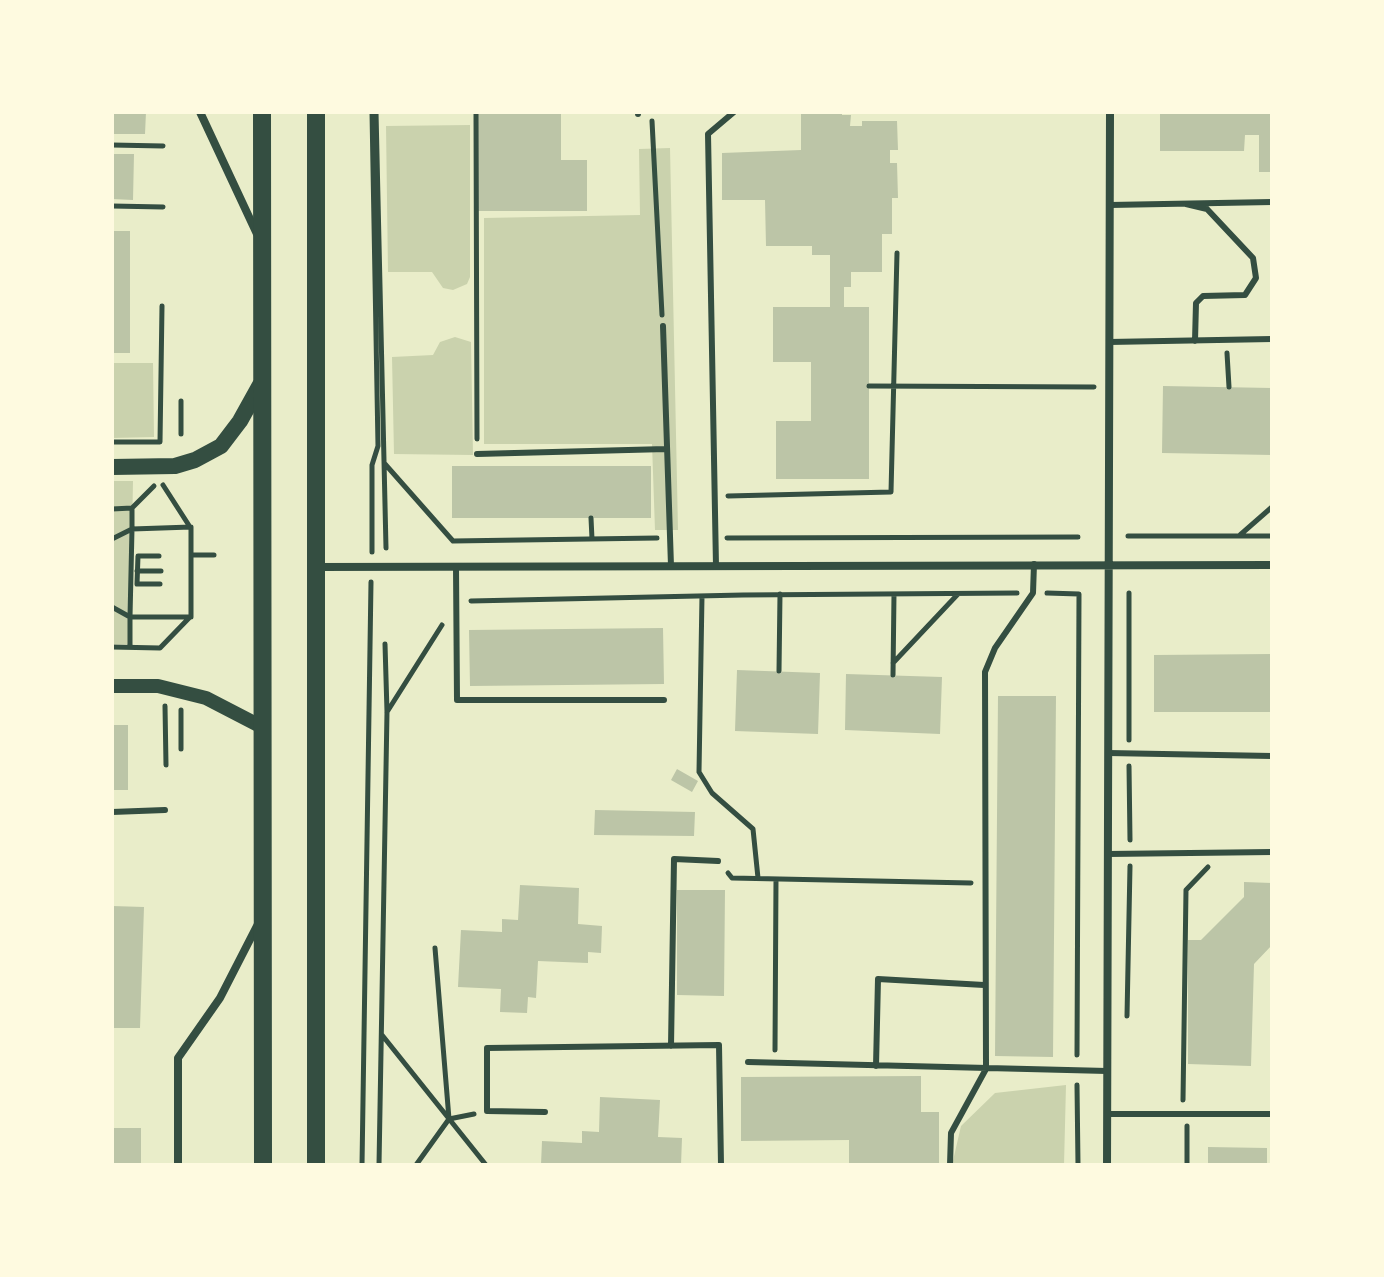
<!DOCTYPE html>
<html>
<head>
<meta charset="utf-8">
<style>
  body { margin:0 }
  #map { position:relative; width:1384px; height:1277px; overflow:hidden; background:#e9edc9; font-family:"IBM Plex Sans",sans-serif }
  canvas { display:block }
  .frame { position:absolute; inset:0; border:114px solid #fefae0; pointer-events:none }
</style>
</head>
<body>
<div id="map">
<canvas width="1384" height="1277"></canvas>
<div class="frame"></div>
</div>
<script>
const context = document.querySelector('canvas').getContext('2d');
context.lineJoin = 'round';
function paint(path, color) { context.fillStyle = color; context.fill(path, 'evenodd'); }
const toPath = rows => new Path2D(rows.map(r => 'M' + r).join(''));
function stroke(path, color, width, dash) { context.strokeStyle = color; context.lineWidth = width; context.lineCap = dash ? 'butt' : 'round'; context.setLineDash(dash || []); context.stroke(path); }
const green = toPath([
  [470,125,470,277,467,284,453,290,443,288,432,272,388,272,386,126],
  [670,148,678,530,655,530,652,444,484,444,484,218,640,215,639,149],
  [455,337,471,342,473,455,394,454,392,357,433,355,440,342],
  [112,363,153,363,154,437,112,438],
  [112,481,133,481,130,644,112,644],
  [1066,1085,1064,1165,952,1165,961,1126,995,1093]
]);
const building = toPath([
  [112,112,146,112,145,134,112,134],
  [478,112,561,112,561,160,587,160,587,211,477,211],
  [801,112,842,112,842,115,851,115,850,126,862,126,862,121,897,121,898,150,890,150,890,163,897,163,898,198,892,198,892,234,882,234,882,272,851,272,851,287,844,287,844,307,869,307,869,479,776,479,776,421,811,421,811,362,773,362,773,307,830,307,830,255,812,255,812,246,766,246,765,200,722,200,722,153,801,150],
  [1160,112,1272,112,1272,172,1259,172,1259,135,1245,135,1244,151,1160,151],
  [112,154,134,154,133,200,112,199],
  [112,231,130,231,130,353,112,353],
  [1163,386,1272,388,1272,455,1162,453],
  [452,466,651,466,651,518,452,518],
  [663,628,664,684,470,686,469,630],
  [1272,654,1272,712,1154,712,1154,655],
  [737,670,820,673,818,734,735,731],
  [846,674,942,677,940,734,845,730],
  [998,696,1056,696,1053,1057,995,1056],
  [112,725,128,725,128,790,112,790],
  [677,769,698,781,692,792,671,780],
  [595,810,695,812,694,836,594,835],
  [1244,882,1272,883,1272,945,1254,964,1251,1066,1188,1064,1188,940,1201,940,1244,897],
  [520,885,579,888,578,924,602,926,601,953,588,952,588,963,538,961,536,998,528,997,527,1013,500,1012,501,989,458,987,461,930,502,932,502,919,518,920],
  [677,890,725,890,724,996,677,995],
  [112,906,144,907,140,1028,112,1028],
  [921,1076,921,1112,939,1112,939,1165,849,1165,849,1140,741,1141,741,1077],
  [600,1097,660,1100,658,1137,682,1138,681,1165,541,1165,542,1141,582,1143,582,1131,599,1132],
  [112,1128,141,1128,141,1165,112,1165],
  [1208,1147,1267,1148,1267,1165,1208,1165]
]);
const path = toPath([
  [372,112,378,446,372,465,372,552],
  [376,112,386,548],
  [476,112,477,439],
  [652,121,662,315],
  [112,145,163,146],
  [112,206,163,207],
  [1227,353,1229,387],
  [869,386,1094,387],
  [181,434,181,401],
  [112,442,160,442,162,306],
  [385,464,453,541,657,538],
  [163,485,190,527],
  [728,496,891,492,897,253],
  [132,508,154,486],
  [112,509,132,508,132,529,112,539],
  [591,518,592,539],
  [191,527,191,617,130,617,132,529,191,527],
  [1240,535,1272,507],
  [1128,536,1272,536],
  [727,538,1078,537],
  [191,555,214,555],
  [159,556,138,556,137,584,160,584],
  [137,571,161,571],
  [1047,593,1079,594,1077,1055],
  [702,596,699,772,712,793,753,829,758,878],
  [471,601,743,595,1017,593],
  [112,607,130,617,130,647],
  [112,647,160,648,190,617],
  [893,663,958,594],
  [779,671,780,594],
  [893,675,894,594],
  [165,706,166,765],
  [181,710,181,749],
  [387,712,442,625],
  [1129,740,1129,593],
  [1129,766,1130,840],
  [728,873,732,878,971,883],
  [435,948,449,1119],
  [1127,1016,1130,866],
  [382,1035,486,1165],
  [775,1050,776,879],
  [1077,1085,1078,1165],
  [1183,1100,1186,890,1208,867],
  [362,1165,371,582],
  [379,1165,387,712,385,644],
  [416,1165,449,1119,474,1114],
  [1187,1165,1187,1126]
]);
const service = toPath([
  [638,114,638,112],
  [1186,204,1207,209,1253,258,1256,278,1245,295,1203,296,1196,303,1195,341],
  [1110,205,1272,202],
  [663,326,671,566],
  [1109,342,1272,339],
  [477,454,666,449],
  [716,566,708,134,734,112],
  [456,567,457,700,664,700],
  [1108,753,1272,756],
  [112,812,165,810],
  [1108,854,1272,852],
  [671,1046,674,859,718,861],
  [748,1062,1107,1071],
  [876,1066,878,979,984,985],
  [545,1112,487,1111,487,1048,719,1045,721,1165],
  [1107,1114,1272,1114],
  [950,1165,951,1133,986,1069,985,672,995,648,1033,593,1034,564]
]);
const minor = toPath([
  [200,112,257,234],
  [317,567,1272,565],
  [178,1165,178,1058,220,998,259,922],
  [1107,1165,1110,112]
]);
const tertiary = toPath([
  [112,686,158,686,206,698,262,727]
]);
const secondary = toPath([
  [112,467,175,466,195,460,221,446,240,421,260,385]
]);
const primary = toPath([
  [262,112,263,1165],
  [316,1165,316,112]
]);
paint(green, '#cad2ad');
paint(building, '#bcc5a7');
stroke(path, '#344e41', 5);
stroke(service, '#344e41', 6);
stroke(minor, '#344e41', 8);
stroke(tertiary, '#344e41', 14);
stroke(secondary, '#344e41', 16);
stroke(primary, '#344e41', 18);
</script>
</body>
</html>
